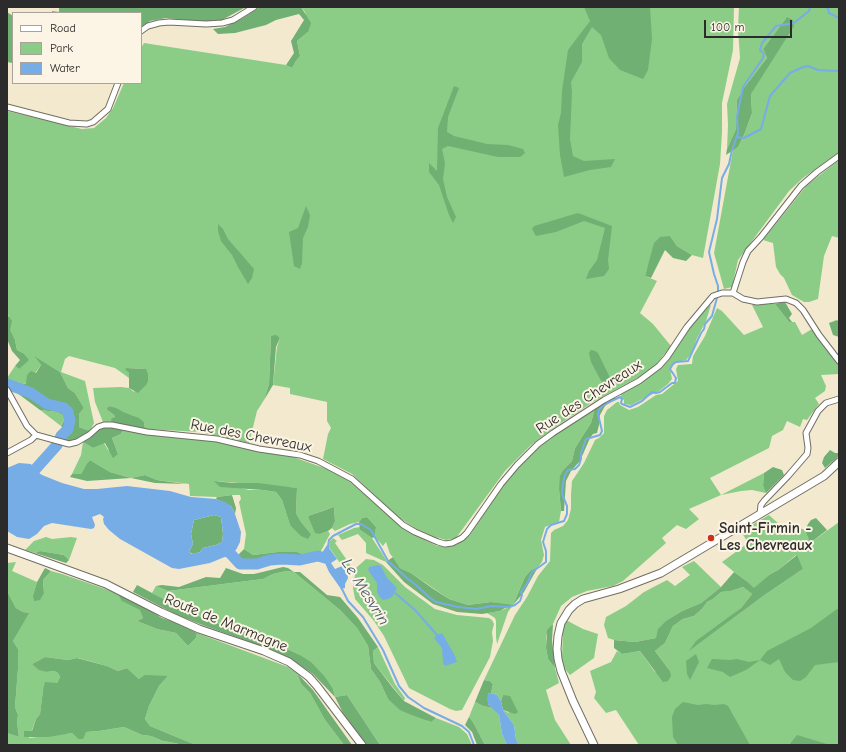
<!DOCTYPE html>
<html>
<head>
<meta charset="utf-8">
<style>
  body { margin:0 }
  #map { position:relative; width:846px; height:752px; overflow:hidden; background:#f3e9cf; font-family:"Comic Neue",sans-serif }
  canvas { display:block }
  .frame { position:absolute; inset:0; border:8px solid #2b2b2b; pointer-events:none }
  .legend { position:absolute; left:12px; top:12px; width:130px; height:72px; box-sizing:border-box; background:#fcf5e5; border:1px solid #a8a49b; margin:0; padding:5px 7px; list-style:none; font-size:12px; color:#2b2b2b }
  .legend li { display:flex; align-items:center; gap:8px; height:20px }
  .legend b { width:20px; border:1px solid #a8a49b }
  .scale { position:absolute; left:704px; top:20px; width:88px; height:18px; box-sizing:border-box; border:2px solid #2b2b2b; border-top:0; padding-left:5px; font-size:12px; line-height:14px; white-space:nowrap; color:#2b2b2b; -webkit-text-stroke:3px #fcf5e5; paint-order:stroke }
</style>
</head>
<body>
<div id="map">
<canvas width="846" height="752"></canvas>
<div class="frame"></div>
<ul class="legend">
<li><b style="height:5px;background:#fff"></b>Road</li>
<li><b style="height:11px;background:#8bcd86"></b>Park</li>
<li><b style="height:11px;background:#77ade6"></b>Water</li>
</ul>
<div class="scale">100 m</div>
</div>
<script>
const context = document.querySelector('canvas').getContext('2d');
context.lineJoin = 'round';
function paint(path, color) { context.fillStyle = color; context.fill(path, 'evenodd'); }
const toPath = rows => new Path2D(rows.map(r => 'M' + r).join(''));
function stroke(path, color, width, dash) { context.strokeStyle = color; context.lineWidth = width; context.lineCap = dash ? 'butt' : 'round'; context.setLineDash(dash || []); context.stroke(path); }
function label(font, color, halo, rows, align = 'center') {
  context.font = font + ' "Comic Neue",sans-serif'; context.lineWidth = 4; context.setLineDash([]); context.textBaseline = 'middle'; context.strokeStyle = halo; context.fillStyle = color; for (const [text, x, y, turn = 0] of rows) {
    context.save(); context.translate(x, y); context.rotate((+turn || 0) * Math.PI / 180); context.textAlign = isNaN(turn) ? turn : align; if (halo) context.strokeText(text, 0, 0); context.fillText(text, 0, 0); context.restore();
  }
}
const green = toPath([
  [301,7,734,7,733,50,722,103,722,132,720,164,703,258,692,255,677,246,670,236,648,266,645,276,657,281,640,313,653,324,671,346,654,367,639,377,593,402,555,427,531,445,505,471,456,538,446,540,435,537,415,528,398,517,352,474,323,459,328,434,331,428,327,421,327,402,290,394,290,388,273,385,277,347,280,338,271,336,269,384,264,400,257,411,249,443,200,432,145,429,144,422,134,416,109,406,106,409,114,415,115,417,112,423,103,422,95,402,93,388,121,387,129,388,134,392,145,369,127,368,129,373,129,378,115,368,69,356,65,359,61,372,85,381,94,423,90,431,79,427,79,414,84,408,75,393,68,388,60,372,35,357,41,365,27,384,7,381,7,378,15,366,19,369,23,353,17,350,15,340,9,330,9,316,7,314,7,111,82,129,94,128,106,118,113,108,124,83,141,83,141,48,144,43,286,65,292,68,296,61,300,56,297,41,308,32,305,12],
  [739,7,839,7,839,152,803,178,789,191,738,260,732,287,724,289,714,253,733,150,738,147,744,135,752,113,751,94,787,17,763,49,767,58,743,89,737,100,736,129,727,149,728,125,727,104,740,58,738,29],
  [839,160,839,238,832,236,824,256,818,299,809,302,804,302,792,295,784,278,780,274,776,267,773,243,763,240,807,185],
  [756,304,775,304,789,322,795,322,802,335,812,329,839,365,839,374,821,375,826,386,825,391,815,398,819,404,807,420,803,419,800,427,787,421,783,430,772,436,769,448,710,478,721,495,764,473,763,486,766,493,752,490,741,491,721,495,689,509,699,519,686,529,677,525,662,538,666,543,623,581,613,586,587,591,572,597,561,606,553,624,550,628,546,636,546,648,548,659,555,668,559,683,546,690,555,720,571,745,519,745,516,739,514,725,503,710,509,713,503,695,501,701,497,695,491,693,493,684,490,681,484,680,515,615,527,597,538,576,550,561,551,533,554,530,563,526,568,520,571,509,571,494,572,481,584,463,595,440,599,438,604,433,604,416,607,410,617,402,619,402,620,405,629,410,638,407,656,395,662,394,678,381,676,369,678,365,692,364,693,356,705,336,717,308,722,311,744,335,763,327,752,305],
  [711,305,706,321,697,338,692,353,686,360,677,362,670,368,672,379,668,384,659,391,631,405,624,404,624,400,621,398,621,394,642,382,668,360,690,327,707,307],
  [595,408,591,423,575,448,572,461,564,469,559,489,561,511,559,522,545,527,541,540,544,555,542,562,538,567,531,570,525,577,513,605,508,612,497,644,496,637,496,621,495,618,487,613,500,611,511,606,491,602,468,605,449,599,411,573,400,568,393,557,390,554,386,542,383,546,375,537,376,527,367,517,362,518,359,522,350,524,335,531,332,528,335,521,334,507,325,510,308,516,320,534,328,531,330,534,321,551,316,555,305,555,297,552,278,552,253,555,244,549,246,534,239,502,241,499,240,495,232,495,217,497,190,496,189,484,157,480,145,475,131,478,110,472,90,460,87,463,81,474,72,474,81,455,83,442,93,448,104,443,108,450,118,454,112,438,121,434,123,429,215,441,253,450,293,457,327,469,349,481,405,530,437,546,456,545,470,535,492,501,512,474,541,444],
  [215,481,297,488,296,513,301,522,311,534,290,525,282,500,276,492,263,490,249,490],
  [40,410,57,412,63,415,64,420,62,423,61,426],
  [769,515,780,525,787,529,797,527,805,530,810,543,839,522,839,745,639,745,616,710,606,713,594,698,596,692,590,671,611,662,617,651,622,654,640,651,655,672,670,671,655,651,665,643,673,626,683,619,694,616,702,609,707,602,713,599,721,592,731,591,743,587,752,594,741,608,690,650,766,594,803,569,796,555,778,570,769,575,754,589,748,582,734,572,722,562,748,543,741,531],
  [360,527,360,530,372,538,387,561,386,562,366,553,366,543,358,534,342,540,338,535,354,528],
  [46,537,52,539,71,537,77,538,69,560,64,555,40,551,35,553,25,550,34,541],
  [333,538,337,541,335,543,351,566,350,571,347,571,342,566,329,547,330,541],
  [366,559,374,560,383,565,405,587,435,609,457,615,489,618,492,620,494,624,492,632,493,641,490,657,462,710,456,711,450,709,409,688,384,636,374,621,355,599,353,588,356,568],
  [694,561,721,587,701,603,682,611,667,620,656,638,635,642,614,640,608,638,604,625,606,617,626,606,644,592,667,580,675,586,690,575,682,567],
  [16,562,12,571,37,582,33,595,44,593,43,580,51,571,62,574,117,593,123,601,141,610,143,618,137,621,157,629,176,633,188,646,196,638,197,633,288,667,297,673,301,684,310,693,325,720,344,745,196,745,150,726,145,719,149,706,159,686,168,676,139,679,127,668,118,671,107,666,78,658,68,660,45,657,32,664,47,672,54,671,58,673,60,677,57,683,43,690,40,714,36,719,29,738,72,733,78,739,86,732,99,731,124,727,142,735,151,736,163,741,175,743,182,745,7,745,7,733,19,737,17,722,18,715,15,707,18,669,18,649,13,641,28,613,23,612,16,608,7,591,7,563],
  [286,571,294,572,340,610,357,628,368,646,371,669,380,682,388,699,430,722,436,718,459,727,467,734,472,745,380,745,347,695,335,697,333,689,298,654,236,626,230,626,217,623,196,615,191,611,171,607,167,604,166,601,152,593,156,586,168,591,263,579,273,574],
  [566,620,583,629,598,634,594,658,570,675,564,668,562,658,563,630],
  [378,647,395,684,405,698,404,701,374,663,373,651],
  [475,702,483,706,493,708,499,715,502,734,507,745,485,745,473,722,469,717]
]);
const forest = toPath([
  [59,7,246,7,220,21,196,21,166,18,150,21,141,27,141,13,52,13,52,11,59,12],
  [260,7,301,7,311,23,308,32,297,41,300,56,296,61,292,68,286,65,294,53,291,41,304,20,299,14,276,20,266,25,235,33,218,34,213,29,225,27,243,18],
  [584,7,650,7,652,39,648,70,643,79,620,70,609,58,601,35,592,27,582,44,582,62,571,82,572,92,570,139,573,156,584,161,615,159,611,167,590,170,564,177,560,155,558,125,561,113,562,91,568,50,590,21],
  [7,12,13,16,13,63,7,62],
  [787,17,793,20,794,26,751,94,752,113,744,135,738,147,726,155,727,149,736,129,737,100,743,89,767,58,763,49],
  [454,86,459,88,448,117,447,132,454,136,487,144,508,145,523,149,525,153,520,157,498,157,448,146,442,149,445,163,443,179,447,197,456,217,453,223,449,215,439,185,429,172,429,163,437,171,438,128],
  [306,206,310,215,308,227,303,238,302,263,300,269,294,266,289,232,298,228],
  [578,213,612,226,608,260,609,269,604,276,586,279,589,271,597,260,605,228,584,221,556,232,536,236,532,229,534,226],
  [218,224,223,229,228,239,254,269,252,278,248,284,238,267,232,255,221,241,218,231],
  [670,236,677,246,692,255,686,261,673,258,665,250,651,278,645,276,654,243,660,237],
  [785,302,792,314,789,318,792,322,789,322,775,304],
  [7,314,12,321,10,330,15,340,17,350,23,353,29,360,19,369,15,366,20,360,12,351,7,339],
  [837,320,839,322,839,337,833,335,829,323],
  [276,335,280,338,276,347,273,385,264,400,269,384,271,336],
  [591,350,595,351,598,353,612,382,609,385,604,384,600,379,591,362,589,353],
  [34,356,60,372,68,388,75,393,84,408,79,414,79,427,90,431,79,439,64,441,60,441,64,429,61,426,64,420,63,415,57,412,40,410,9,387,7,384,7,381,26,384,27,375,31,371,36,373,41,365],
  [127,368,146,369,148,374,148,381,146,385,138,393,129,388,129,373,125,369],
  [615,397,615,399,605,406,600,415,599,425,597,433,593,434,590,438,580,461,571,471,566,481,564,511,561,511,559,489,560,476,564,469,572,461,575,448,591,423,595,408],
  [109,406,116,408,124,412,139,418,144,422,145,429,112,423,111,419,115,417,114,415,106,409],
  [104,427,123,429,121,434,112,438,118,454,113,458,105,443,93,448,83,442,93,435,100,428],
  [830,450,835,453,839,453,839,456,825,468,822,463,824,457],
  [90,460,110,472,131,478,145,475,157,480,185,484,155,483,131,478,87,481,70,477,72,474,81,474,87,463],
  [773,467,782,470,784,475,766,493,763,486,764,473],
  [214,481,233,483,258,483,297,488,296,513,301,522,311,534,308,539,301,536,290,525,282,500,276,492,263,490,220,487],
  [232,495,236,508,235,514,231,506,216,499,217,497],
  [334,507,335,521,332,528,328,531,320,534,315,533,308,516],
  [214,515,221,517,223,534,222,542,216,545,203,548,200,552,193,554,189,552,193,544,191,534,194,520],
  [367,517,376,527,375,537,372,538,360,530,359,522,362,518],
  [816,518,827,530,810,543,805,530,808,524,811,520],
  [244,549,253,555,278,552,297,552,305,555,316,555,307,560,296,558,280,558,250,562,242,566,236,564,234,561,234,559],
  [40,551,64,555,69,560,66,563,35,553],
  [797,555,803,569,766,594,689,651,696,641,741,608,752,594,743,587,731,591,721,592,713,599,707,602,702,609,694,616,683,619,673,626,665,643,655,651,670,671,671,676,668,681,663,682,640,651,622,654,614,648,614,640,635,642,656,638,658,629,667,620,682,611,701,603,721,587,734,572,748,582,754,588,769,575,778,570],
  [393,557,400,568,411,573,432,588,449,599,468,605,491,602,513,605,525,577,531,570,538,567,524,592,513,605,505,608,500,611,482,614,457,612,433,604,404,582,386,562],
  [283,567,288,568,294,572,300,572,327,595,340,597,358,618,378,647,373,651,374,663,393,688,404,701,436,718,431,722,409,714,400,710,388,699,380,682,371,669,368,646,357,628,340,610,294,572,286,571,273,574,263,579,168,591,156,586,162,585,179,587,206,577,220,578,226,568,243,574,254,574],
  [45,568,51,571,43,580,44,593,40,600,34,601,33,595,37,582],
  [137,585,167,601,167,604,171,607,176,605,191,611,196,615,217,623,230,626,236,626,298,654,311,662,325,677,333,689,335,697,347,695,380,745,367,745,343,713,335,697,313,674,292,660,267,648,205,626,177,615,133,592],
  [7,591,16,608,23,612,29,613,13,641,18,649,18,669,15,707,18,715,17,722,19,737,7,733],
  [117,593,132,600,162,618,175,622,197,633,196,638,188,646,176,633,157,629,137,621,143,618,140,610,122,601],
  [837,609,839,609,839,662,815,665,806,677,800,681,793,680,785,672,779,659,770,665,760,660,746,670,730,677,723,672,707,668,712,659,730,660,737,659,749,662,760,660,767,651,811,628],
  [553,624,552,640,555,668,548,659,546,648,547,630],
  [696,654,699,662,690,680,687,674,686,661],
  [45,657,68,660,77,658,107,666,118,671,127,668,139,679,145,675,168,676,159,686,149,706,145,719,150,726,196,745,182,745,175,743,163,741,151,736,142,735,124,727,99,731,86,732,83,739,78,739,72,733,48,737,24,737,24,731,32,731,36,719,40,714,43,690,45,682,57,683,60,677,58,673,54,671,47,672,39,670,32,664],
  [297,673,313,690,352,745,344,745,325,720,310,693,301,684],
  [484,680,490,681,493,684,491,693,488,694,488,704,493,708,483,706,475,702],
  [503,695,510,696,518,712,515,714,503,710,501,701],
  [683,702,698,705,706,704,714,705,724,704,728,706,750,745,678,745,673,737,672,717,675,709],
  [469,717,473,722,485,745,477,745,472,732,465,725],
  [797,735,827,744,828,745,789,745]
]);
const water = toPath([
  [19,463,31,464,35,470,42,475,62,483,84,489,97,489,127,486,170,491,191,497,216,499,225,502,231,506,235,514,241,532,240,542,236,550,227,556,210,563,179,569,172,568,120,539,109,530,104,524,103,519,104,517,100,514,92,517,95,525,94,528,91,529,52,523,44,526,37,534,29,539,17,537,7,531,7,468],
  [214,515,221,517,223,534,222,542,216,545,203,548,200,552,192,554,189,552,193,544,191,534,194,520],
  [327,545,337,559,331,563,335,569,342,566,347,571,348,578,345,584,345,588,341,589,329,572,325,563,321,559,322,553],
  [378,565,381,566,387,578,397,588,392,597,388,599,383,600,379,596,377,592,377,583,368,570,369,567],
  [442,633,455,656,457,662,445,666,443,663,442,648,434,638,437,635],
  [491,693,497,695,501,701,503,710,514,725,516,739,519,745,507,745,502,734,499,715,488,704,487,699,488,694]
]);
const stream = toPath([
  [826,7,828,8,829,13,839,18],
  [737,137,744,138,761,129,770,96,790,73,803,67,808,66,818,70,839,71],
  [328,547,329,540,333,536,356,524,361,524,371,530,388,561,408,579,416,585,429,597,436,602,458,607,476,609,492,606,509,607,515,605,520,601,522,595,521,592,528,582,532,572,546,562,546,551,543,542,547,529,551,525,564,521,567,514,567,506,562,494,563,483,565,475,568,470,575,469,579,465,581,459,581,453,586,439,600,435,602,431,598,414,599,410,603,405,620,397,622,399,621,403,622,404,630,407,642,401,652,392,656,393,660,392,672,383,675,383,676,378,670,369,673,364,676,362,688,361,701,333,704,329,705,324,712,316,718,294,718,286,714,274,709,252,717,219,722,178,729,164,732,150,738,133,737,116,743,87,763,58,764,54,760,50,762,43,776,26,794,23,809,11,810,7],
  [341,587,348,601,363,617,383,650,399,686,408,697,424,708,462,726,469,732,474,745],
  [395,593,415,610,437,635]
]);
const river = toPath([
  [7,384,31,393,47,404,64,408,68,412,70,421,68,429,61,436,57,445,32,473],
  [217,553,223,551,229,552,240,564,257,564,270,560,282,559,300,560,318,556,325,558]
]);
const minor = toPath([
  [141,31,148,26,159,23,169,22,206,24,222,23,233,20,254,7],
  [7,107,69,123,87,124,93,122,108,109,118,83],
  [733,293,743,262,748,251,761,237,801,186,817,172,839,156],
  [733,293,743,299,757,302,786,299,796,303,803,310,819,335,839,361],
  [7,390,27,426,36,435],
  [7,453,31,440,36,435,69,444,77,442,89,435,98,427,104,425,112,425,147,432,217,439,259,449,300,455,318,461,352,479,403,525,415,532,438,542,445,544,452,543,462,538,467,533,501,484,517,465,538,444,553,433,604,400,639,381,659,366,667,357,687,327,713,296,722,293,733,293],
  [760,514,761,505,764,501,788,476,807,454,808,448,806,433,818,411,826,403,839,399]
]);
const secondary = toPath([
  [7,548,106,584,161,612,199,629,264,651,289,662,309,677,317,686,362,745],
  [594,745,573,701,561,671,558,659,557,649,558,636,561,623,569,610,575,604,583,599,619,589,661,573,824,476,839,462]
]);
const markers = [
  [711,538,4,"#c8321e"]
];
const streetNames = [
  ["Rue des Chevreaux",589,397,-33],
  ["Rue des Chevreaux",251,436,11],
  ["Route de Marmagne",226,623,22]
];
const poiNames = [
  ["Saint-Firmin -",719,529],
  ["Les Chevreaux",719,546]
];
const waterNames = [
  ["Le Mesvrin",365,592,58]
];
paint(green, '#8bcd86');
paint(forest, '#70b073');
paint(water, '#77ade6');
stroke(stream, '#77ade6', 2);
stroke(river, '#77ade6', 11);
stroke(minor, '#716e64', 7);
stroke(secondary, '#716e64', 9);
stroke(minor, '#fff', 5);
stroke(secondary, '#fff', 7);
for (const [x, y, r, color] of markers) { const dot = new Path2D(); dot.arc(x, y, r, 0, 2 * Math.PI); context.fillStyle = color; context.fill(dot); stroke(dot, '#fcf5e5', 1.5); }
label('15px', '#2b2b2b', '#fcf5e5', streetNames);
label('bold 15px', '#2b2b2b', '#fcf5e5', poiNames, 'left');
label('italic 16px', '#46586c', '#fcf5e5', waterNames);
</script>
</body>
</html>
